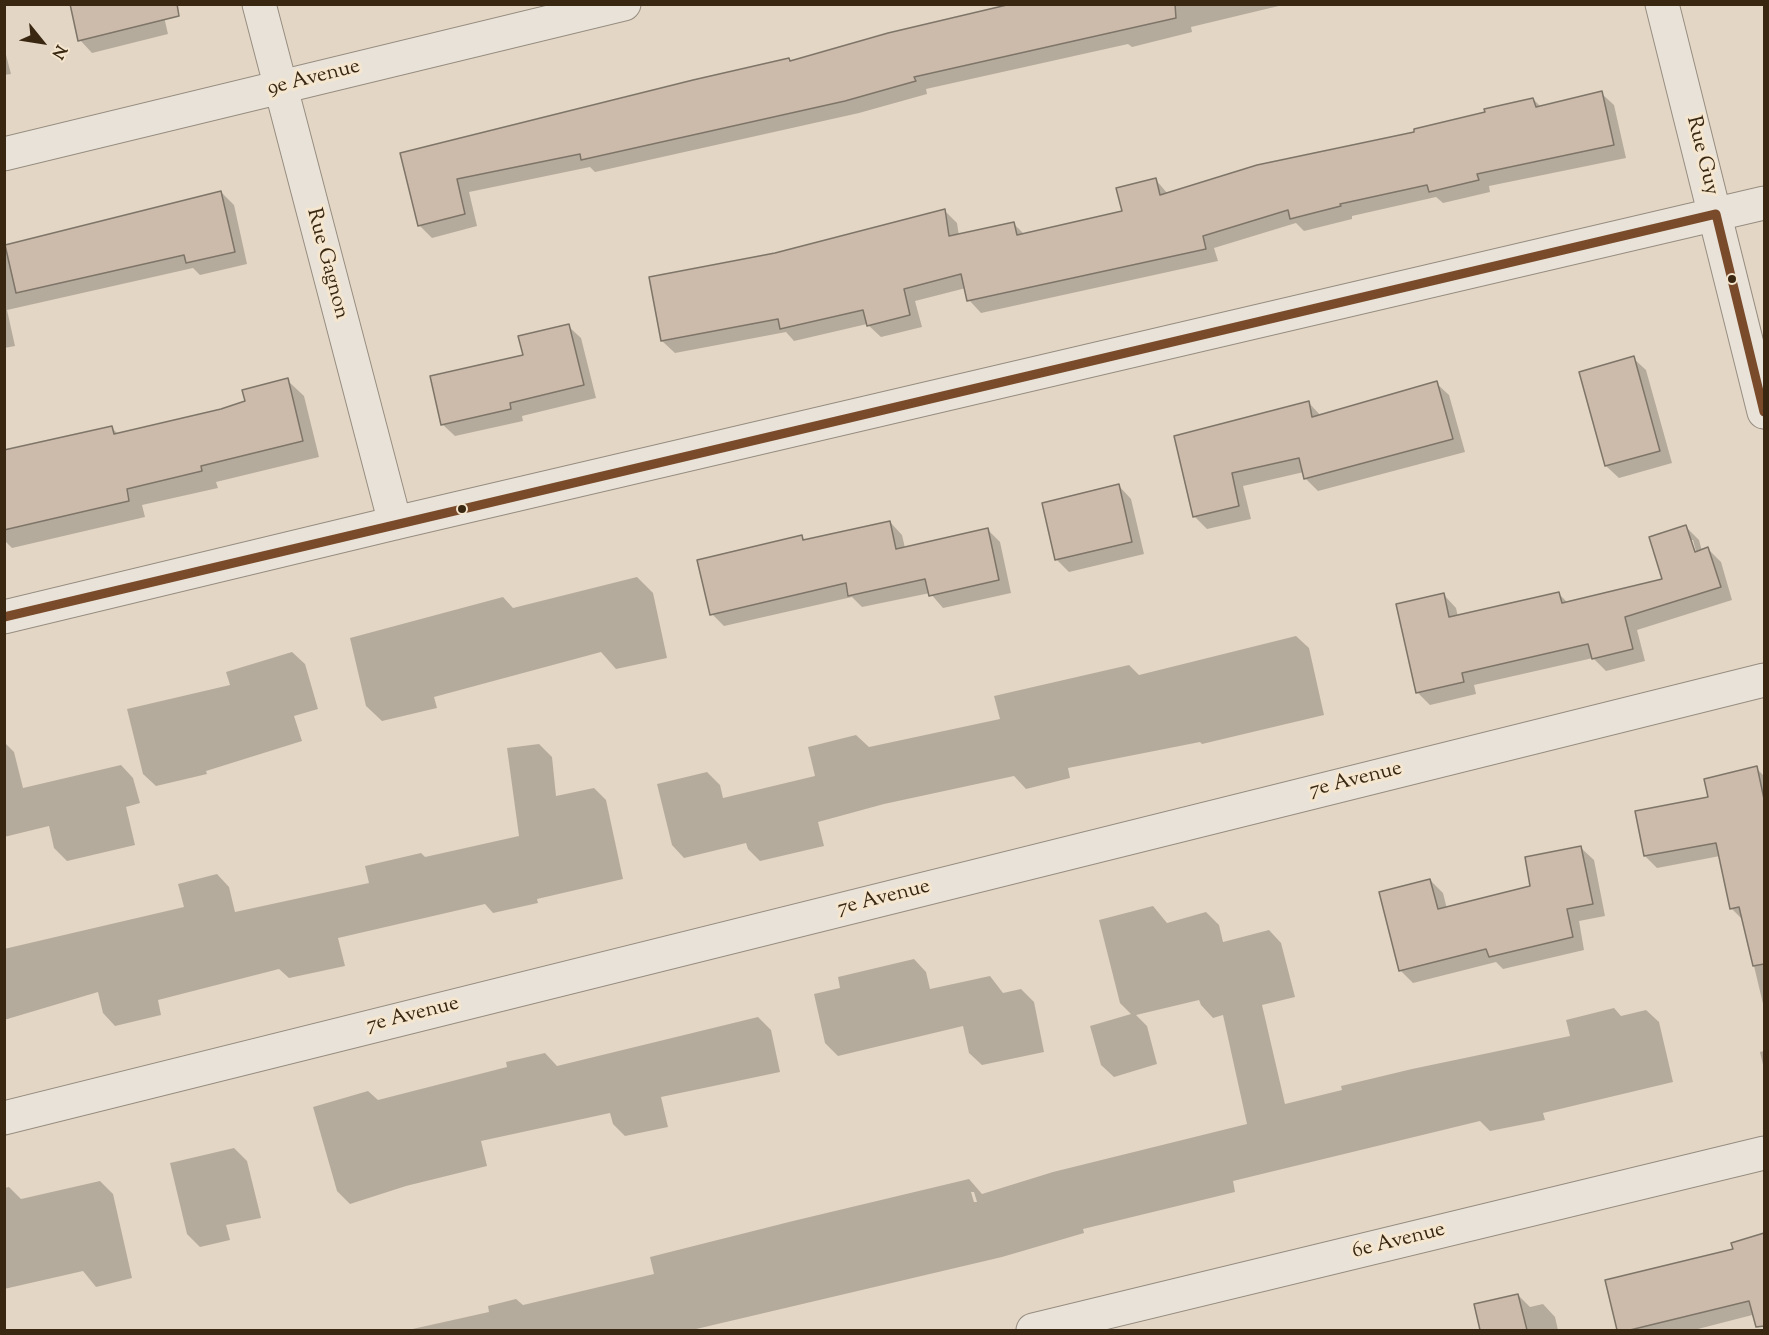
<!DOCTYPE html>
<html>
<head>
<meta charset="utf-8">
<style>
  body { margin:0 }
  #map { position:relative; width:1769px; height:1335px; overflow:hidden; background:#e3d6c4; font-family:"Sorts Mill Goudy",serif }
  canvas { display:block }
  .frame { position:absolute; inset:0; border:6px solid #392712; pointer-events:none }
  .north { position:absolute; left:12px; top:12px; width:60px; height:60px; -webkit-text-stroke:4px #f5e6d0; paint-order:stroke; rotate:120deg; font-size:16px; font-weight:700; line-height:24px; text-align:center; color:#392712 }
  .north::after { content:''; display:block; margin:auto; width:21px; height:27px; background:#392712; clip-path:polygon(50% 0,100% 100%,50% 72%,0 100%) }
</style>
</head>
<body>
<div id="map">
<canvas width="1769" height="1335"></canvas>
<div class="frame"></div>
<div class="north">N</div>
</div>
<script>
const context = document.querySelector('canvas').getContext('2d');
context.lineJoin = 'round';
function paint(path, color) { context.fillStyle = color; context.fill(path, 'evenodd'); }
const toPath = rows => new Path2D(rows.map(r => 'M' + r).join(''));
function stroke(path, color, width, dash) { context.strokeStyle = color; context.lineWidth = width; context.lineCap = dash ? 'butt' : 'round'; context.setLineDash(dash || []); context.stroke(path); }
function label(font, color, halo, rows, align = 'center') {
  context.font = font + ' "Sorts Mill Goudy",serif'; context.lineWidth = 6; context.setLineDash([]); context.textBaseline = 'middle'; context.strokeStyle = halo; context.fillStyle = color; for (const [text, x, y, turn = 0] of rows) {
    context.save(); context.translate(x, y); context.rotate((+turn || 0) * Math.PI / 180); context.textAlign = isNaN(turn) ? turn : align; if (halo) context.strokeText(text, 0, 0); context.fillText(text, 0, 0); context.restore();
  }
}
const shadow = toPath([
  [161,4,168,34,92,53,80,40],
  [1018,4,1287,4,1191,27,1192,32,1132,47,1128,44,926,89,927,94,859,113,595,172,590,167,469,192,477,226,432,238,419,225,402,154,791,62],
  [4,47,11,74,4,75],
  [1601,93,1614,105,1626,158,1489,186,1490,192,1443,203,1436,197,1352,216,1352,219,1304,231,1296,223,1214,248,1218,261,981,313,969,300,966,288,915,301,922,327,881,337,867,324,794,341,786,332,675,353,662,341,775,255,944,210,957,223,959,236,1013,223,1025,235,1124,212,1155,179,1168,194,1416,133,1533,99,1541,107],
  [221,192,234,205,247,264,200,275,193,268,7,310,15,346,4,348,4,248],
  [568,326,581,338,596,398,522,416,523,421,455,436,442,424,524,356],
  [1633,358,1646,370,1672,463,1619,478,1606,466,1581,373],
  [287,380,304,396,319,457,216,482,218,488,142,505,145,517,12,548,4,540,4,452,111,427,118,434,221,410,247,402],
  [1436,383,1449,395,1465,452,1318,491,1305,478,1304,472,1243,486,1251,519,1207,529,1194,516,1176,437,1309,403,1321,416],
  [1119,486,1131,499,1144,554,1069,572,1056,559],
  [890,522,902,535,905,548,987,529,1000,542,1011,593,943,608,930,593,862,607,852,597,724,626,712,614,802,537,806,541],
  [1686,527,1699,540,1702,551,1708,549,1721,562,1732,600,1637,630,1645,661,1606,671,1593,658,1474,685,1476,694,1430,705,1417,692,1444,595,1456,608,1458,617,1559,594,1568,603,1664,580],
  [1689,540,1693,540,1698,559,1696,560],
  [637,577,653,593,667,658,616,669,601,652,434,697,437,708,382,721,366,706,350,638,503,597,513,608],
  [1296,636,1309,648,1324,715,1202,744,1200,742,1068,768,1070,778,1026,789,1014,776,884,804,818,822,824,846,760,861,748,849,746,843,684,858,672,845,657,784,707,772,720,785,723,798,815,776,808,747,856,735,869,747,1000,719,994,696,1129,665,1139,675],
  [292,652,305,664,318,709,294,716,302,741,206,771,207,774,156,786,143,774,127,709,230,685,226,672],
  [4,742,14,752,23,788,121,765,133,778,140,803,126,807,135,845,67,861,54,848,49,826,4,837],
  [539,744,552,757,556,796,594,788,606,800,623,879,537,899,538,903,493,913,485,904,338,938,345,966,289,978,279,969,158,1000,161,1015,115,1026,103,1013,98,992,4,1020,4,949,184,907,178,884,217,874,229,887,235,912,369,883,365,866,421,853,425,857,519,836,507,748],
  [1756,768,1764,776,1764,1008,1743,920,1731,908,1720,856,1657,868,1645,856,1710,798],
  [1581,848,1594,860,1605,916,1579,921,1584,950,1503,969,1496,962,1413,983,1400,970,1430,880,1443,893,1447,909,1532,887],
  [1153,906,1167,923,1206,912,1219,925,1223,942,1269,930,1281,943,1295,997,1262,1005,1285,1104,1342,1090,1341,1086,1412,1069,1570,1036,1566,1020,1614,1008,1621,1016,1646,1010,1659,1022,1673,1082,1543,1113,1545,1120,1490,1131,1480,1121,1233,1181,1235,1192,1083,1229,1084,1233,1002,1257,692,1330,408,1330,489,1312,488,1306,516,1299,523,1305,654,1274,650,1257,793,1221,969,1179,982,1194,1053,1172,1247,1124,1223,1015,1213,1018,1201,1005,1199,1000,1136,1015,1147,1026,1157,1064,1114,1077,1101,1065,1090,1026,1131,1014,1120,1003,1099,920],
  [971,1192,974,1192,977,1202,974,1202],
  [914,959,926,972,930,989,990,976,1003,993,1021,989,1034,1002,1044,1052,982,1065,969,1053,963,1026,838,1056,825,1043,814,994,840,988,838,977],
  [758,1017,771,1030,780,1072,661,1097,668,1127,625,1136,613,1124,610,1113,481,1141,487,1166,406,1186,350,1204,337,1191,313,1107,368,1091,378,1100,507,1067,506,1062,545,1053,557,1066],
  [1764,1051,1764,1069,1760,1052],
  [234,1148,247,1161,261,1218,226,1225,230,1240,200,1247,187,1234,170,1163],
  [100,1181,113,1194,132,1278,96,1287,83,1271,4,1289,4,1188,9,1187,21,1199],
  [1764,1235,1764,1312,1694,1330,1619,1330,1607,1281,1735,1250,1733,1244],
  [1518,1295,1530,1307,1543,1304,1555,1317,1558,1330,1474,1330,1482,1329]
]);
const building = toPath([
  [70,4,177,4,179,16,78,41,70,4],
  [1011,4,1175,4,1176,18,914,77,916,81,845,101,581,160,580,154,457,179,465,214,418,226,400,153,693,80,789,58,790,61,888,33,1011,4],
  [1602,91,1614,145,1477,174,1479,180,1429,192,1427,185,1340,204,1341,206,1290,219,1288,210,1203,236,1206,249,967,301,961,274,904,289,910,315,867,326,863,310,780,329,778,319,661,341,649,277,775,253,945,209,949,236,1014,222,1017,235,1122,211,1116,188,1156,178,1160,195,1257,165,1414,132,1414,129,1485,112,1484,109,1533,98,1536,107,1602,91],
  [221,191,235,252,186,263,184,255,16,293,5,245,221,191],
  [569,324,584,385,510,403,511,409,441,425,430,376,523,355,518,336,569,324],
  [1634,356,1660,451,1605,466,1579,372,1634,356],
  [288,378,303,441,201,466,202,471,127,489,129,501,4,530,4,450,112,426,114,434,221,409,245,401,242,390,288,378],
  [1437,381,1453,439,1304,479,1299,458,1232,473,1239,506,1193,517,1174,436,1309,401,1312,417,1437,381],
  [1119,484,1132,542,1055,560,1042,503,1119,484],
  [890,521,896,549,988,528,999,580,929,596,925,579,848,596,846,583,710,615,697,560,802,535,803,540,890,521],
  [1686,525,1695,552,1708,547,1721,587,1625,617,1633,649,1592,659,1588,644,1462,673,1464,682,1416,693,1396,604,1444,593,1449,617,1559,592,1562,603,1662,579,1649,537,1686,525],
  [1757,766,1764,799,1764,964,1753,966,1739,907,1730,909,1716,843,1644,856,1635,811,1708,797,1704,779,1757,766],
  [1581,846,1593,904,1567,909,1573,937,1489,957,1486,949,1399,971,1379,892,1430,879,1438,909,1530,886,1525,857,1581,846],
  [1764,1233,1764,1326,1756,1327,1749,1301,1630,1330,1617,1330,1605,1280,1733,1249,1731,1243,1764,1233],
  [1518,1294,1527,1330,1480,1330,1474,1304,1518,1294]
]);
const minor = toPath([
  [259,4,395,523],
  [1662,4,1764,412],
  [4,154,624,4],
  [4,617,395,523,1764,203],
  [4,1118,1764,680],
  [1033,1330,1764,1153]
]);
const bus1 = toPath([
  [4,617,1716,214,1764,412]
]);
const markers = [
  [1732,279,5,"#392712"],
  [462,509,5,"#392712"]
];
const streetNames = [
  ["9e Avenue",314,79,-14],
  ["Rue Guy",1701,156,76],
  ["Rue Gagnon",326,264,75],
  ["7e Avenue",1356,781,-14],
  ["7e Avenue",884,899,-14],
  ["7e Avenue",413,1016,-14],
  ["6e Avenue",1399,1242,-14]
];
paint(shadow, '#0003');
paint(building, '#ccbaaa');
stroke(building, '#7e7569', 1.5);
stroke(minor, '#978d80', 35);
stroke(minor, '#e8e2d8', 33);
stroke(bus1, '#7a4b2a', 9);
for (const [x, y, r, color] of markers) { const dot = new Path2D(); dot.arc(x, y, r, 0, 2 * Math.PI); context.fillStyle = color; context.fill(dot); stroke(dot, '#f5e6d0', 2); }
label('21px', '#392712', '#f5e6d0', streetNames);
</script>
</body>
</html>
